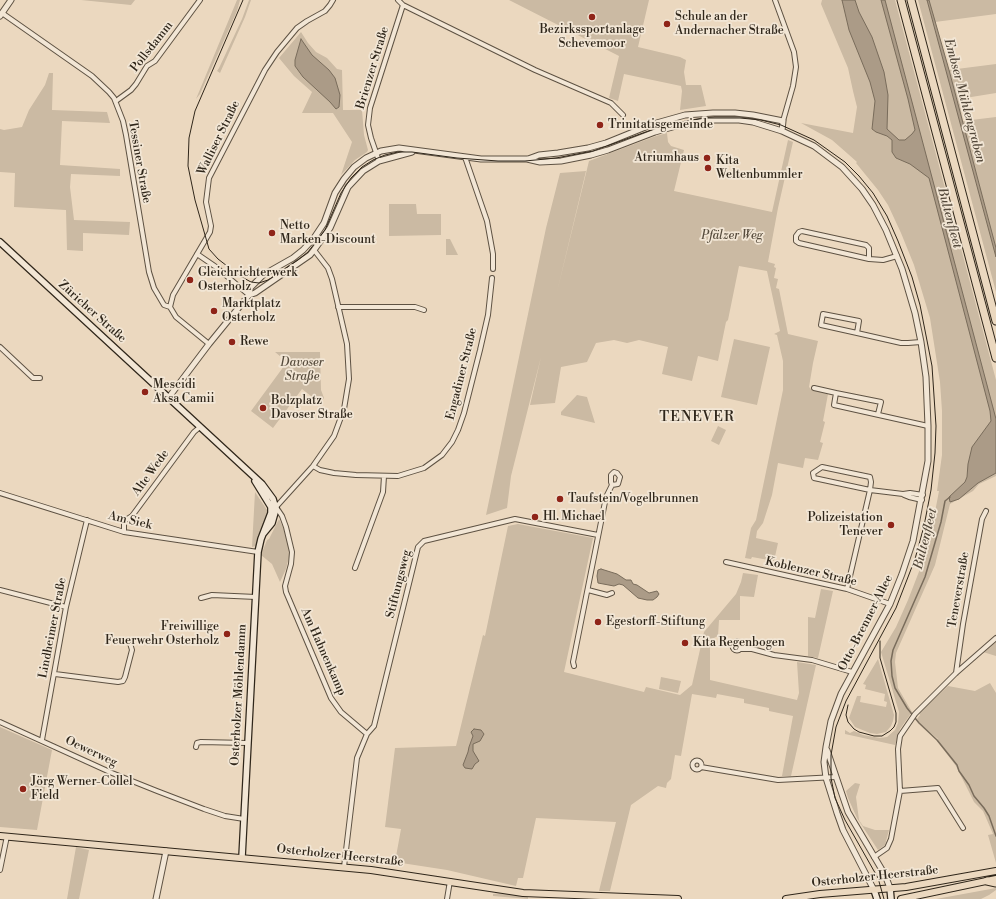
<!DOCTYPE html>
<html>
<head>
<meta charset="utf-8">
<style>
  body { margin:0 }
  canvas { display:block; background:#ebd8bf }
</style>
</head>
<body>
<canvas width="996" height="899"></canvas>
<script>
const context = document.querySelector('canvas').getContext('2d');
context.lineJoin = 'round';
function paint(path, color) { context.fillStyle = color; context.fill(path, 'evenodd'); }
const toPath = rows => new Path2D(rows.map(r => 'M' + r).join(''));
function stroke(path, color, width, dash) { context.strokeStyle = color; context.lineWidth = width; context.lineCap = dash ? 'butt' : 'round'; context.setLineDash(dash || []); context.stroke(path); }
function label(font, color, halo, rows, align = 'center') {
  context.font = font + ' "Libre Bodoni",serif'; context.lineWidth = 3.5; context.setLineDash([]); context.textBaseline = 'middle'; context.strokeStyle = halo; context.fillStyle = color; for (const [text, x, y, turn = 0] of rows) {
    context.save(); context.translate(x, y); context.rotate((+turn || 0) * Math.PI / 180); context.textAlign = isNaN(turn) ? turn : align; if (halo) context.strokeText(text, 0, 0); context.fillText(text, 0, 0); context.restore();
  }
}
const green = toPath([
  [81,0,135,0,131,5],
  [237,0,240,0,237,11,200,94,196,99],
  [249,0,251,0,245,17,220,73,217,71,219,68,242,19],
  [509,0,649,0,638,47,680,57,686,60,684,72,686,85,701,85,706,106,680,110,682,91,681,86,624,74,618,101,609,98,619,56],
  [822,0,895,0,996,380,996,476,979,484,973,491,950,504,935,565,896,653,895,662,898,688,912,712,900,729,895,745,845,734,845,730,850,733,854,731,863,735,880,738,887,737,895,730,898,723,899,712,881,652,896,627,908,600,920,569,931,533,939,491,937,491,942,455,942,411,940,382,930,318,914,265,901,233,888,205,878,190,856,163,857,162,848,154,832,140,801,123,853,133,857,107,853,91,848,68,821,4],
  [918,0,927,0,973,169,996,257,996,292],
  [929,0,996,0,996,14,935,22],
  [301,32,308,43,316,52,327,58,337,69,342,70,343,110,362,110,364,135,368,150,367,152,355,160,341,175,352,142,333,113,302,113,312,92,294,76,279,58],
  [996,64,996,93,959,99,963,121,996,117,996,248,949,70],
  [49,73,53,73,52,110,107,112,110,123,62,121,60,165,120,169,120,176,71,174,70,187,74,220,130,222,129,235,83,233,83,251,67,250,66,210,14,207,15,173,0,172,0,129,4,130,22,127,29,110,45,85],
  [667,133,668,142,671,146,684,150,674,191,772,212,788,140,793,142,778,208,768,262,775,264,774,267,776,268,774,278,778,279,776,288,779,289,788,334,818,341,813,363,809,387,812,390,828,394,823,421,825,422,820,442,823,443,818,460,805,458,803,468,778,463,772,495,763,523,757,531,756,538,778,543,774,561,752,557,751,559,745,558,751,528,756,520,783,390,783,361,777,335,774,334,780,331,767,271,739,266,728,320,726,322,718,361,698,356,692,381,662,374,668,347,639,340,627,343,614,340,596,343,587,362,561,367,555,403,530,405,541,357,511,476,507,508,486,515,546,228,560,173,586,171,556,296,589,161,656,136],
  [389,204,416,204,417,214,441,214,441,235,389,236],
  [446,239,450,239,458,255,446,255],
  [734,339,770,347,757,405,721,397],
  [275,352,320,352,321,390,324,398,320,403,302,389,273,428,251,411,287,362],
  [577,395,587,397,595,423,561,415,561,412],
  [718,426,726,430,719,445,711,441],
  [255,492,269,513,256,546,252,547],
  [279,519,285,531,290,553,286,569,280,582,272,564,261,555,267,540,269,539],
  [518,524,593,538,564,672,644,692,646,687,680,695,692,685,704,632,736,594,741,582,743,573,758,575,754,597,740,596,740,620,719,620,718,636,710,640,710,680,797,700,799,693,797,662,816,665,791,776,782,776,793,716,769,711,769,708,744,703,744,699,717,694,716,698,692,694,681,756,675,755,671,779,667,783,666,788,658,786,631,805,610,891,599,891,616,822,536,818,523,878,518,878,516,886,447,870,395,862,401,829,385,827,395,748,456,746,483,635,485,636,508,526],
  [821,589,833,591,818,658,808,656,808,617,815,618],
  [996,641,996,656,983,652],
  [878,659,894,715,893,721,891,726,886,732,877,734,870,733,855,727,849,718,857,696,861,696,860,702,886,707,887,702,884,701,885,694,865,689,866,685,863,684],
  [661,677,681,681,678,693,659,689],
  [990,683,996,693,996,863,988,835,993,834,983,811,974,802,956,766,937,741,938,739,919,723,917,719,920,715,919,713,948,686,975,691],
  [0,727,52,750,37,830,0,827],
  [855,783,860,784,856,797,859,820,863,826,875,830,889,830,885,845,878,850,857,818,848,798,846,791],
  [76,847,89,850,79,899,67,899],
  [996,888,996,890,989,895,981,899,936,899],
  [500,893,528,897,528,899,493,896,493,894]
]);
const water = toPath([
  [842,0,855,0,859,12,872,37,884,72,888,95,887,129,899,140,905,140,912,134,915,130,908,99,881,0,885,0,996,419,996,473,978,483,959,499,950,502,949,497,965,482,967,477,968,464,972,447,991,421,990,411,929,178,910,164,896,158,892,152,892,140,887,136,876,132,872,129,875,101,870,82,849,30,842,0],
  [927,0,929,0,949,70,996,248,996,257,927,0],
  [301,39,312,55,329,70,335,78,340,95,339,107,336,109,330,102,303,77,295,66,295,60,301,39],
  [601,569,617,574,626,580,631,580,633,584,637,585,649,593,657,591,659,594,657,597,653,600,647,600,638,598,623,585,619,584,614,586,598,583,597,576,598,570,601,569],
  [474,729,481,730,484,734,480,741,473,744,473,751,479,761,475,764,472,769,465,768,463,765,468,752,469,747,473,736,471,732,474,729]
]);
const stream = toPath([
  [950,497,945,501,941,522,925,577,893,650,891,661,892,676,895,688,907,708,919,723,937,740,957,765,959,771,969,785,974,796,984,808,989,816,996,836]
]);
const minor = toPath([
  [398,0,403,5,535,70,611,103,623,115],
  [775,0,794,52,796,67,793,86,783,121],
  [2,13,92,76,109,92,114,98,123,121,126,135,149,272,154,288,164,305,170,307],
  [116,101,131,90,136,84,147,66,155,61,200,0],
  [465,157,487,221,493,254,493,269],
  [379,161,371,138,368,125,370,108,403,5],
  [314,250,328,268,332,279,347,344,349,379,344,409,334,436,313,466,276,507,282,516,286,527,292,552,291,564,285,586,286,592,331,698,341,712,367,734],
  [197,254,216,267,249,295],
  [869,259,869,248,866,245,802,231,799,232,796,236,796,241,799,243,869,259,883,260,897,256],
  [338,307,415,307,424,310],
  [823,314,859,321,857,333,821,325,823,314],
  [857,333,901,343,908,343,921,342],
  [209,344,176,317,170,307,173,295,210,232,211,226,206,202,209,178,265,70,277,52,297,28,307,21,325,11,330,5,333,0],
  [0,347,33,378,40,378],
  [814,388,836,393],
  [878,414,881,402,836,393,834,405,928,426],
  [313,466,320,470,334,473,356,475,398,476,424,468,442,455,452,442,458,430,464,413,480,350,488,315,492,278],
  [0,493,124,532,258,552],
  [904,495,909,497,922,500],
  [124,532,124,521,132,516,194,432,200,427],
  [726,562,847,589,890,604],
  [355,568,383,492,384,476],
  [847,589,870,490,871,482,870,477,822,467,813,473,814,478,870,490,903,494,910,493,923,495],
  [0,590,66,607],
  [588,590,607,595,612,593],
  [201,598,212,595,256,597],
  '732.5 646a4.5 4.5 0 1 1 9 0a4.5 4.5 0 1 1-9 0Z',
  [740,649,752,649,774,655,812,660,852,672],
  [574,666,573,662,606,497,612,485,618,484,620,477,617,473,614,472,611,475,611,482,612,485],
  [956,673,963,624,982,519,986,511],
  [55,674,118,682,123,681,125,677,132,650,129,640],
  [0,722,112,773,157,791,204,809,225,816,244,819],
  [42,740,66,607,87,520],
  [196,747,197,743,201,742,247,743],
  '692.5 765a4.5 4.5 0 1 1 9 0a4.5 4.5 0 1 1-9 0Z',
  [701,767,778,780,836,777],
  [900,791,938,788,963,828],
  [874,857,887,848,891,839,900,791,898,749,900,736,915,714,956,673,996,638],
  [344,867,357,758,367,734,374,726,418,547,424,541,515,519,598,535],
  [0,870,7,836],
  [447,899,450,881]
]);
const tertiary = toPath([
  [0,16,11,0],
  [528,159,539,155,558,153,588,148,606,143,653,124,685,115,713,113,735,113,753,115,783,121,782,131],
  [249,295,255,293,310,255,314,250,330,228,348,187,363,171,379,161,412,152],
  [169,397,209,344,249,295,250,288,263,275,293,258,303,250,314,238,324,223,335,193,344,179,354,167,366,158,381,151,399,148,481,159,527,159,540,162,561,161,591,155,608,150,655,132,676,126,703,121,715,120,739,120,753,122,782,131,814,146,842,167,862,189,873,205,886,230,902,269,915,313,921,342,926,377,928,426,928,461,913,541,902,574,890,604,841,694,831,721,826,747,824,762,826,778,837,813,843,830,874,890],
  [827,750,848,812,885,875,890,888],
  [156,899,166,851]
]);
const secondary = toPath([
  [0,242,262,484,273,499,276,509,272,523,263,534],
  [255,481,271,507],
  [242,857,258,552,261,539,271,513,271,507],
  [890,888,891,899],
  [874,890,877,899]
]);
const primary = toPath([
  [0,836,371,870,523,893,678,899],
  [786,899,820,894,906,887,996,871],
  [901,899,996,879]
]);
const motorway = toPath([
  [901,0,996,358],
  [911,0,996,321],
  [987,881,996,883]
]);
const tram = toPath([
  [243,0,195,111,189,138,188,166,195,200,209,249,218,259,240,276,251,282,259,283,268,280,298,260,308,252,325,230,341,193,351,178,362,167,373,160,385,155,398,152,412,152,457,158,498,161,525,161,556,158,593,151,654,129,675,123,705,118,740,118,761,120,781,125,814,140,845,162,859,176,873,193,887,216,898,241,912,277,920,305,932,366,936,426,935,453,931,490,924,526,915,559,896,608,846,701,836,727,831,755,831,778,835,798,845,820,878,878,884,899],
  [848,705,846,715,848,722,854,729,859,732,874,736,882,736,890,731,894,727,896,722,896,713,880,658,880,641]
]);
const markers = [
  [592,17,4,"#8f2418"],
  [667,24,4,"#8f2418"],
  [600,125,4,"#8f2418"],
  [707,158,4,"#8f2418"],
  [708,168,4,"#8f2418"],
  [272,233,4,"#8f2418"],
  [190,280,4,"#8f2418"],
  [214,311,4,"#8f2418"],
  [232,342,4,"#8f2418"],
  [145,392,4,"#8f2418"],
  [263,408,4,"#8f2418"],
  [560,499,4,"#8f2418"],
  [535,517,4,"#8f2418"],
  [891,525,4,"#8f2418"],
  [598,622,4,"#8f2418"],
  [227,634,4,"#8f2418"],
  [685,643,4,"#8f2418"],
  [23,789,4,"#8f2418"]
];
const poiNames = [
  ["Schule an der",675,17],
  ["Andernacher Straße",675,31],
  ["Bezirkssportanlage",592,30,"center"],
  ["Schevemoor",592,44,"center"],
  ["Trinitatisgemeinde",608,125],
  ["Atriumhaus",699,158,"right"],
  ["Kita",716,161],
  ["Weltenbummler",716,175],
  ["Netto",280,226],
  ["Marken-Discount",280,240],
  ["Gleichrichterwerk",198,273],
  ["Osterholz",198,287],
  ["Marktplatz",222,304],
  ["Osterholz",222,318],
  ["Rewe",240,342],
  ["Mescidi",153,385],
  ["Aksa Camii",153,399],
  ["Bolzplatz",271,401],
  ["Davoser Straße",271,415],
  ["Taufstein/Vogelbrunnen",568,499],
  ["Hl. Michael",543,517],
  ["Polizeistation",883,518,"right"],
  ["Tenever",883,532,"right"],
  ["Egestorff-Stiftung",606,622],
  ["Freiwillige",219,627,"right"],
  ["Feuerwehr Osterholz",219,641,"right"],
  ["Kita Regenbogen",693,643],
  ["Jörg Werner-Collel",31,782],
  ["Field",31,796]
];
const streetNames = [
  ["Pollsdamm",152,47,-52],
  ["Brienzer Straße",373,68,-73],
  ["Walliser Straße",219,138,-64],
  ["Tessiner Straße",139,162,80],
  ["Züricher Straße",92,312,42],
  ["Engadiner Straße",462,374,-76],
  ["Alte Wede",151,473,-54],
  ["Am Siek",130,521,13],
  ["Koblenzer Straße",811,572,13],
  ["Stiftungsweg",399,584,-76],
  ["Teneverstraße",959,590,-80],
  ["Otto-Brenner-Allee",866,623,-63],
  ["Lindheimer Straße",53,628,-79],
  ["Am Hahnenkamp",323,652,66],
  ["Osterholzer Möhlendamm",239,695,-87],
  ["Oewerweg",91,752,25],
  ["Osterholzer Heerstraße",340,856,6],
  ["Osterholzer Heerstraße",875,877,-6]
];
const parkNames = [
  ["Pfälzer Weg",732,236],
  ["Davoser",302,363],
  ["Straße",302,377]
];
const waterNames = [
  ["Embser Mühlengraben",964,101,75],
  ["Bultenfleet",949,218,75],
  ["Bultenfleet",926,539,-76]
];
const quarterNames = [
  ["TENEVER",697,418]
];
paint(green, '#cbbaa3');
paint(water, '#ab9b87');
stroke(water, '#796c5b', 1);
stroke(stream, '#796c5b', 1.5);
stroke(minor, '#5e5243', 6);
stroke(tertiary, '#5e5243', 7);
stroke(secondary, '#2f261a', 8);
stroke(primary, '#2f261a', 8);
stroke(motorway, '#2f261a', 9);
stroke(minor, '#f2e6d5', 4);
stroke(tertiary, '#f2e6d5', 5);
stroke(secondary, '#f2e6d5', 5.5);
stroke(primary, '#ebd8bf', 6);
stroke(motorway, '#ebd8bf', 7);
stroke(tram, '#2f261a', 1);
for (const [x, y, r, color] of markers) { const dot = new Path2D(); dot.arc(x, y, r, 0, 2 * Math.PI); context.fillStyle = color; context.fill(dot); stroke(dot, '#f2e6d5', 1.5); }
label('12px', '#2f261a', '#f2e6d5', poiNames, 'left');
label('12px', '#2f261a', '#f2e6d5', streetNames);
label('italic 12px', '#564b3c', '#f2e6d5', parkNames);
label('italic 13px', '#54493b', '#f2e6d5', waterNames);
context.letterSpacing = '1px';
label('14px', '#2f261a', '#f2e6d5', quarterNames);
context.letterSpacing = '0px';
</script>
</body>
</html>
